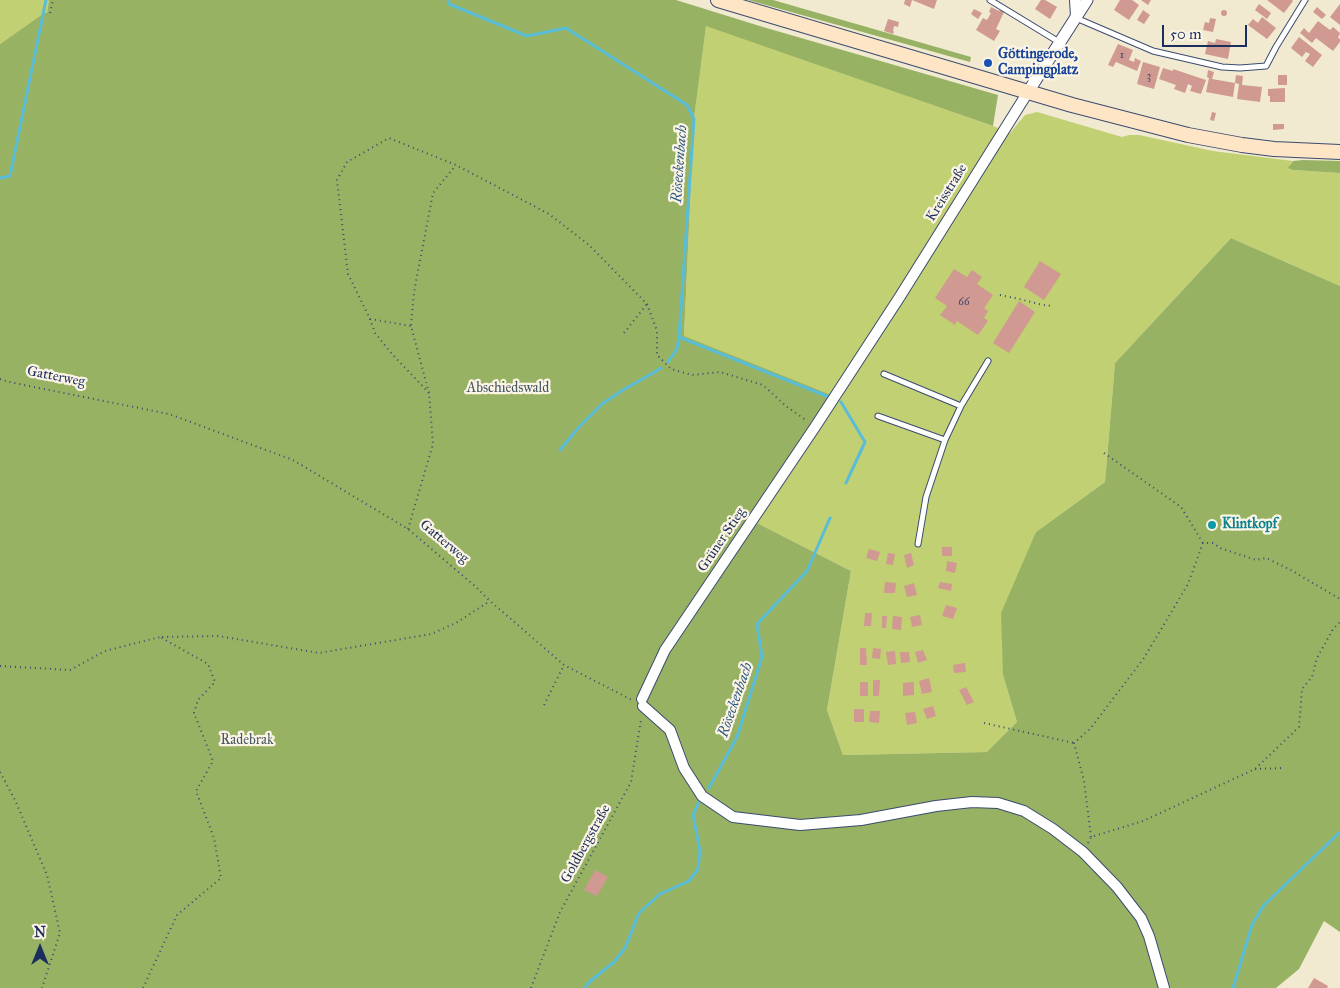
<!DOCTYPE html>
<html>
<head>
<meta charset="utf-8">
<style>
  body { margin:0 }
  #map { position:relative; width:1340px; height:988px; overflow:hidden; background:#f1ead0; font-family:"IM FELL Great Primer",serif }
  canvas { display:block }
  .north { position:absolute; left:15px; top:923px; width:50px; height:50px; -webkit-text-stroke:4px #fcf5e5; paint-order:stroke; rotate:0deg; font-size:14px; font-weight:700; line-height:20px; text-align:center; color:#1b2f5e }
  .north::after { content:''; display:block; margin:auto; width:18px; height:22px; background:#1b2f5e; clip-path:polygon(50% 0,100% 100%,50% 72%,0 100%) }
  .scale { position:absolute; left:1162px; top:25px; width:85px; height:22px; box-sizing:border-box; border:2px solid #1b2f5e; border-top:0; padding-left:6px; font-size:15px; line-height:18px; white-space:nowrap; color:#1b2f5e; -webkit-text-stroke:4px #fcf5e5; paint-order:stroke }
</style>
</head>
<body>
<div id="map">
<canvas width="1340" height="988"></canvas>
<div class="north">N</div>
<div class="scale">50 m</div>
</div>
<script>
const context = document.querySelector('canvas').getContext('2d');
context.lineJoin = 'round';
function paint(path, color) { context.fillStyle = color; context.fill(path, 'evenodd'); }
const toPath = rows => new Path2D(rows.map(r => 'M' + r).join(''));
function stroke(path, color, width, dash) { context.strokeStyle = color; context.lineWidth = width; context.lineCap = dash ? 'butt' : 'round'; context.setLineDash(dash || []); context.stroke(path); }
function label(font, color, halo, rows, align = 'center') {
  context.font = font + ' "IM FELL Great Primer",serif'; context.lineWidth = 4.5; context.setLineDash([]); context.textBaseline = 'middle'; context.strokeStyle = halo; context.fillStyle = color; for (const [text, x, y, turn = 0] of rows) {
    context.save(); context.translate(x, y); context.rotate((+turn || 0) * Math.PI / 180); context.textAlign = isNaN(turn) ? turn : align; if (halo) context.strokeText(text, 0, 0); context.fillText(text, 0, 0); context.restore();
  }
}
const green = toPath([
  [0,0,49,0,47,13,44,13,0,44],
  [706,25,993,126,1010,133,1025,115,1037,112,1122,137,1129,135,1139,135,1213,151,1293,161,1290,164,1293,170,1340,173,1340,286,1231,238,1115,363,1105,482,1036,532,1003,675,1017,722,988,752,843,755,827,710,851,571,757,523,684,336,694,119]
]);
const forest = toPath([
  [49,0,676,0,763,27,998,95,993,126,706,26,694,119,684,336,836,397,757,523,851,571,827,710,843,755,987,752,1017,722,1003,675,1001,613,1036,532,1105,482,1115,363,1231,238,1340,286,1340,932,1324,921,1299,969,1276,988,0,988,0,44,44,13,47,13],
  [748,0,773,0,971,57,970,62],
  [1303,160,1340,161,1340,173,1293,170,1288,168,1293,161]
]);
const stream = toPath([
  [448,0,449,4,527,36,566,28,687,105,694,119,679,337,829,397],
  [0,178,10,176,46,0],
  [668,362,677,349,679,337],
  [841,402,865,442,846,483],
  [560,450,579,427,602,404,623,390,653,373,661,368],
  [709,788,737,737,762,657,757,624,807,571,830,518],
  [585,988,588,983,614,962,625,948,639,913,660,894,689,881,698,869,700,851,693,815,699,802],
  [1233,988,1252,925,1264,905,1340,832]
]);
const building = toPath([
  [905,0,937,0,934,9,912,0,910,7,904,4],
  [1041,0,1045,0,1057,7,1050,19,1035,9],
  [1120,0,1132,0,1139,5,1129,20,1114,10],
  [1141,0,1151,0,1148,5],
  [1267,0,1292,0,1293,1,1284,13],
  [1259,4,1271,13,1267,19,1255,10],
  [1340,4,1340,25,1330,17],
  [991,7,999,11,1000,10,1004,12,996,29,1000,31,994,41,976,30,983,18,987,20,991,13,989,12],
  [1317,7,1326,15,1322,19,1313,12],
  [974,9,982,13,978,19,971,14],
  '1221 13a3 3 0 1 1 6 0a3 3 0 1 1-6 0Z',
  [1143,10,1150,15,1144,24,1137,20],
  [1262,17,1276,28,1267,39,1248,25,1253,19,1258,23],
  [1210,18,1216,19,1213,32,1203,30,1205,22,1209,23],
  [888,19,899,22,898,27,894,26,893,31,894,32,893,34,884,31],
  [1318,21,1330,30,1333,27,1340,33,1338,38,1340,39,1340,42,1333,51,1316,38,1312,43,1300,33,1304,28,1309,33],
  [1299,37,1322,55,1313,67,1305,61,1310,54,1306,52,1302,57,1291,48],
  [1216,39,1231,42,1228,59,1205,54,1208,41,1215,43],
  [1118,44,1133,50,1129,60,1134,62,1135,58,1141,61,1137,71,1116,62,1113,67,1108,65],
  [1143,62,1160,67,1154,89,1137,84],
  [1163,68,1173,71,1173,69,1206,80,1201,94,1190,91,1192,86,1188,84,1185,93,1174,89,1176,85,1159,79],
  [1208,70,1214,72,1212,79,1235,83,1236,75,1243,76,1242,85,1262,87,1260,102,1237,99,1239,84,1235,83,1233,97,1206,92,1209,78,1207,77],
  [1278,75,1287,75,1287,85,1278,85],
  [1285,88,1285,102,1270,102,1270,96,1268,96,1268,89],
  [1212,112,1216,113,1214,121,1210,120],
  [1273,124,1284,124,1284,129,1273,130],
  [1040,261,1061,274,1044,300,1024,287],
  [954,269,967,277,972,270,982,277,977,284,993,295,984,308,988,311,984,318,988,321,978,335,957,321,955,325,940,315,947,306,935,298],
  [1019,301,1035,312,1009,353,993,343],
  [942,547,952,547,952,556,942,556],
  [869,549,880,552,877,561,866,558],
  [888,553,895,554,893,565,886,564],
  [911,553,914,565,907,568,904,555],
  [947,561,957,563,955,573,946,571],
  [885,582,896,583,895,593,884,593],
  [940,582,952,584,951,591,938,588],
  [914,583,917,595,907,597,904,586],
  [946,605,957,608,953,619,942,616],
  [865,613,872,613,871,626,864,626],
  [920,615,922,625,912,627,910,617],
  [882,616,887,616,886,628,882,628],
  [893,616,902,617,901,630,892,629],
  [860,648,866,648,867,665,860,665],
  [873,648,881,649,880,659,872,658],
  [923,650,927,660,918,663,915,652],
  [895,651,896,664,888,665,886,652],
  [900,652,909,652,910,662,901,663],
  [965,663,966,672,954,673,953,665],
  [929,678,932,692,922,694,919,681],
  [873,680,880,680,879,696,873,696],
  [860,682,868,682,868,696,860,696],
  [914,682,914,695,903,696,903,683],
  [966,687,974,702,967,705,959,690],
  [933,706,936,716,927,719,923,709],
  [854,709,864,709,864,722,854,722],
  [870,711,880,711,879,723,869,722],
  [915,712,917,723,907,725,905,713],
  [595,870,608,877,597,896,584,890],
  [1314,978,1328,986,1327,988,1308,988]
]);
const path = toPath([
  [50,13,53,0],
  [1000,295,1019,299,1043,305,1053,306],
  [370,319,411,326],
  [624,333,647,304],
  [0,379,9,382,169,414,293,460,408,529,476,587,490,601,564,665,632,700],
  [429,393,392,354,375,333,370,319,348,274,337,180,347,162,389,138,456,165,549,214,589,245,647,304,657,331,657,355,671,369,692,375,720,372,763,385,786,406,807,421],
  [1104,453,1181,507,1203,543],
  [408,529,433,444,429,393,411,326,414,292,433,193,456,165],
  [0,666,70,670,105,651,160,637],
  [544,705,564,665],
  [984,723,1074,743],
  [1255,769,1284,768],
  [0,772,15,800,47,875,60,933,42,988],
  [1091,837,1084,781,1074,743,1090,729,1144,658,1188,584,1203,543,1213,543,1220,548,1256,560,1266,558,1289,569,1340,599],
  [1088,843,1091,837,1143,821,1255,769,1299,727,1302,689,1312,677,1317,658,1333,629,1340,622],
  [143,988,177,915,221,878,214,838,196,791,213,761,194,713,198,700,215,682,208,664,160,637,218,636,319,653,431,634,456,623,490,601],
  [531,988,560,912,631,782,641,720]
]);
const service = toPath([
  [990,0,1059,42],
  [1076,18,1153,51,1222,67,1240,68,1266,66,1276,47,1305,0],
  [884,374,961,406],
  [878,416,945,440],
  [918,544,926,497,945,440,961,406,988,361]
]);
const minor = toPath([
  [1075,0,1076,17],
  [642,699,665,650,815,427,899,298,1028,92],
  [643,706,670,730,684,768,702,796,733,817,800,825,861,820,936,806,972,802,998,803,1024,811,1053,829,1083,852,1117,887,1141,918,1149,936,1164,988]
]);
const tertiary = toPath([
  [1028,92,1087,0]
]);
const secondary = toPath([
  [718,0,1072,105,1188,135,1242,145,1274,149,1340,152]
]);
const markers = [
  [988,63,5,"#1a4fb4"],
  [1212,525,5,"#0f9aa8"]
];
const numberNames = [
  ["1",1122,55],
  ["3",1149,76],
  ["66",964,302]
];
const transitNames = [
  ["Göttingerode,",998,55],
  ["Campingplatz",998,71]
];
const streetNames = [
  ["Kreisstraße",947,193,-58],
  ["Gatterweg",56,377,11],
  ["Grüner Stieg",722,540,-56],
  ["Gatterweg",444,542,40],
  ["Goldbergstraße",586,844,-61]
];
const parkNames = [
  ["Abschiedswald",508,389],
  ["Radebrak",247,741]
];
const cultureNames = [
  ["Klintkopf",1222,525]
];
const waterNames = [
  ["Röseckenbach",680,164,-86],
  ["Röseckenbach",736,700,-71]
];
paint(green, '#c1d072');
paint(forest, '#98b264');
stroke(stream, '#59bdd7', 3);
paint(building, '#d09991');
stroke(service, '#3b4b6f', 7);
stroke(minor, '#3b4b6f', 12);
stroke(tertiary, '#3b4b6f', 13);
stroke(secondary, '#3b4b6f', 16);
stroke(path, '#3b4b6f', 2, [1, 4]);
stroke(service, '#fff', 5);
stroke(minor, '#fff', 10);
stroke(tertiary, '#fff', 11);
stroke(secondary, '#fde5c5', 14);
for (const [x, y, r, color] of markers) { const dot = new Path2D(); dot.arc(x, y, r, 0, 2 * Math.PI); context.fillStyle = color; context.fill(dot); stroke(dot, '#fcf5e5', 2); }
label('11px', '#484a6b', null, numberNames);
label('bold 14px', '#164399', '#fcf5e5', transitNames, 'left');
label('14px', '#1b2f5e', '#fcf5e5', streetNames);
label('14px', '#445763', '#fcf5e5', parkNames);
label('bold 14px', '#0d838f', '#fcf5e5', cultureNames, 'left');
label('italic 15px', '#2e5a82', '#fcf5e5', waterNames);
</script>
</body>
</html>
